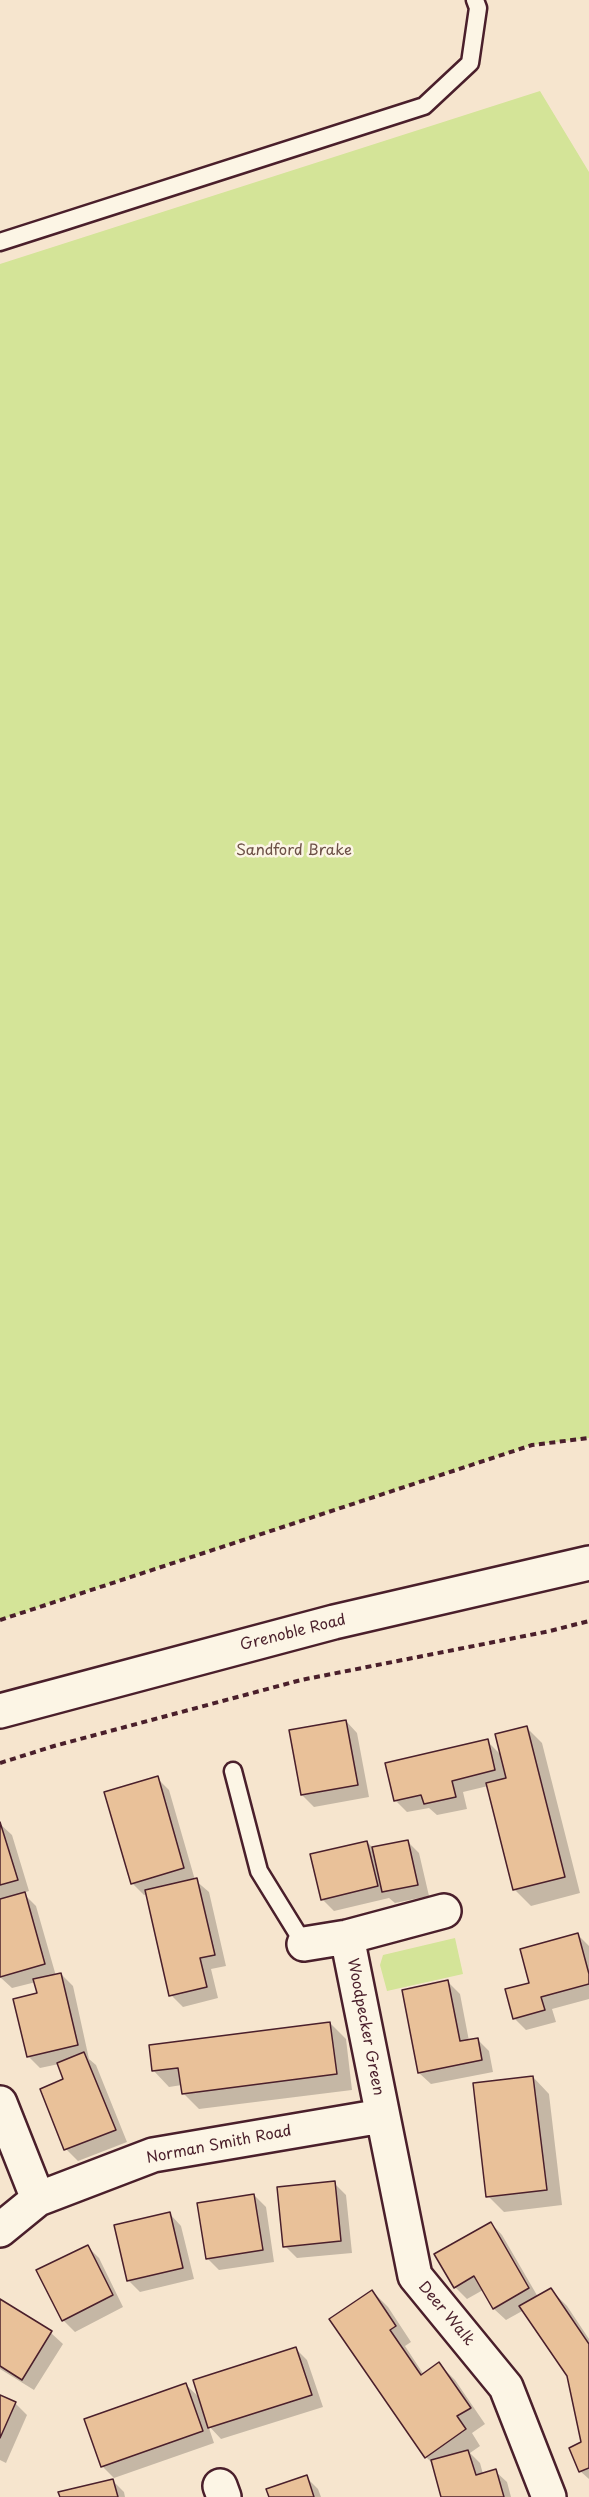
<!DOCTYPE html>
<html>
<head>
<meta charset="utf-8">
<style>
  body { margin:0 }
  canvas { display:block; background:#f6e5ce }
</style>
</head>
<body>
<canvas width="589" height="2497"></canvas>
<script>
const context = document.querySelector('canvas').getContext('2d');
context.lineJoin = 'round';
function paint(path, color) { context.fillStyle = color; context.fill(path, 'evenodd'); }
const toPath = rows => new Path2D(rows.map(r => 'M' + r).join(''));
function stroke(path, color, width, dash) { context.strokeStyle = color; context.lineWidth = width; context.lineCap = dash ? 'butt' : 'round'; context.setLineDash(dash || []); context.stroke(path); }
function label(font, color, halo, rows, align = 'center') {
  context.font = font + ' "Playpen Sans",sans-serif'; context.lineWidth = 5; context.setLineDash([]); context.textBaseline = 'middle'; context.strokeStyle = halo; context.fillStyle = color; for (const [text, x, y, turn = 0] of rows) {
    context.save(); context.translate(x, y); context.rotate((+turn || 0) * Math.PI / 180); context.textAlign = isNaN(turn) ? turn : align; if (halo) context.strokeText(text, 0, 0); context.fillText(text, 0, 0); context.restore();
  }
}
const green = toPath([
  [540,91,589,172,589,1438,532,1445,0,1620,0,264],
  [455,1938,463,1974,387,1991,380,1965,383,1955]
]);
const shadow = toPath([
  [346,1721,357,1733,369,1797,314,1807,302,1795],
  [526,1727,542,1743,580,1893,531,1906,515,1890,488,1786,463,1792,467,1809,437,1815,429,1808,407,1812,395,1800,487,1741,503,1757],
  [157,1778,169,1790,195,1880,209,1892,226,1966,211,1969,218,1998,183,2007,171,1995,147,1894,144,1895,132,1883],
  [0,1824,12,1835,29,1891,23,1893,36,1906,56,1976,61,1974,73,1986,89,2059,96,2065,127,2142,78,2161,66,2149,42,2090,65,2080,59,2064,40,2068,28,2056,39,1994,36,1982,12,1988,0,1977],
  [407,1841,419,1853,429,1896,395,1903,389,1898,334,1911,322,1899,367,1842,373,1848],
  [578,1935,589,1946,589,1999,552,2009,556,2022,526,2030,514,2018,531,1984],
  [448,1982,460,1994,469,2041,477,2039,489,2051,493,2072,431,2084,419,2073],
  [330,2023,346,2039,352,2090,199,2109,183,2093,182,2085,169,2087,153,2070],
  [533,2077,549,2094,562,2205,504,2212,488,2196],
  [334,2183,346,2195,352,2253,297,2258,285,2246],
  [254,2195,266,2207,274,2262,219,2270,207,2258],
  [170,2214,181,2226,194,2279,140,2292,128,2280],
  [491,2223,502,2235,538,2297,551,2290,567,2306,589,2339,589,2479,580,2471,582,2443,569,2375,524,2310,506,2320,494,2309,483,2290,467,2299,455,2287],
  [87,2246,99,2258,123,2307,75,2332,63,2320],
  [372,2291,388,2307,411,2342,405,2346,424,2375,439,2364,455,2380,485,2424,472,2433,480,2446,470,2453,480,2463,483,2474,495,2471,507,2482,511,2497,443,2497,434,2465,426,2457],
  [0,2301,51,2333,63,2344,34,2390,0,2369],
  [295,2348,307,2360,323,2407,221,2439,208,2425,214,2443,114,2478,102,2466,185,2384,201,2399],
  [0,2397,15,2403,27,2415,6,2463,0,2460],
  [306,2477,318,2489,321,2497,270,2497],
  [112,2480,124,2492,125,2497,61,2497]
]);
const building = toPath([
  [346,1720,358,1785,301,1795,289,1730,346,1720],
  [527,1726,565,1877,513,1890,486,1783,506,1778,495,1734,527,1726],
  [488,1739,495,1770,452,1781,456,1797,424,1804,421,1795,394,1801,385,1763,488,1739],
  [158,1776,184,1868,131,1884,104,1792,158,1776],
  [0,1822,18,1880,0,1885,0,1822],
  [408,1840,418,1885,382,1892,372,1847,408,1840],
  [367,1841,378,1886,321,1900,310,1854,367,1841],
  [197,1878,215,1955,200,1958,207,1987,169,1996,145,1890,197,1878],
  [25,1892,45,1964,0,1977,0,1899,25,1892],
  [578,1933,589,1974,589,1984,541,1997,545,2010,513,2019,505,1989,529,1983,520,1949,578,1933],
  [61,1973,78,2045,27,2057,13,1999,37,1993,33,1979,61,1973],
  [448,1980,460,2041,478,2038,482,2060,418,2073,402,1990,448,1980],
  [330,2022,337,2074,182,2094,178,2068,152,2071,149,2045,330,2022],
  [84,2052,116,2130,64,2150,40,2089,63,2079,57,2063,84,2052],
  [533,2076,547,2190,486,2197,473,2083,533,2076],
  [335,2181,341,2241,283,2247,277,2187,335,2181],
  [254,2194,263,2250,206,2259,197,2203,254,2194],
  [170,2212,183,2268,127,2281,114,2225,170,2212],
  [491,2222,529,2288,493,2309,474,2276,454,2288,434,2254,491,2222],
  [88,2245,113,2295,62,2321,36,2270,88,2245],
  [551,2288,589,2344,589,2468,579,2472,569,2448,581,2442,567,2376,519,2306,551,2288],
  [372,2290,396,2326,390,2330,421,2375,439,2362,471,2408,457,2416,466,2429,425,2458,329,2319,372,2290],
  [0,2299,52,2331,22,2380,0,2366,0,2299],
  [296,2347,312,2395,208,2428,193,2380,296,2347],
  [186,2383,203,2431,101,2467,84,2419,186,2383],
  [0,2395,16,2402,0,2438,0,2395],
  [468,2450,476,2475,496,2469,504,2497,441,2497,431,2460,468,2450],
  [307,2475,314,2497,269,2497,266,2489,307,2475],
  [113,2479,118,2497,60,2497,58,2492,113,2479]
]);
const path = toPath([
  [0,1620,532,1445,589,1438],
  [0,1763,54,1746,301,1680,550,1631,589,1621]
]);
const lane = toPath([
  [0,242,424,106,470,63,478,8,475,0],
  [233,1771,259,1871,304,1944]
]);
const street = toPath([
  [347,1937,415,2276,506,2387,549,2497],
  [304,1944,347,1937,444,1911],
  [0,2103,38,2199],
  [0,2230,38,2199,153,2155,382,2116],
  [220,2486,224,2497]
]);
const secondary = toPath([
  [0,1711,334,1622,589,1563]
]);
const parkNames = [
  ["Sandford Brake",294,851]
];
const streetNames = [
  ["Grenoble Road",293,1633,-14],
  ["Woodpecker Green",365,2027,79],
  ["Norman Smith Road",219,2145,-11],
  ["Deer Walk",446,2314,50]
];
paint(green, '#d4e498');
paint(shadow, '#0003');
paint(building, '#e9c199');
stroke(building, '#4a1f2b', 1.5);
stroke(lane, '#4a1f2b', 21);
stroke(street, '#4a1f2b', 38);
stroke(secondary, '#4a1f2b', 38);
stroke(path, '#4a1f2b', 4, [6, 4.5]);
stroke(lane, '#fcf5e5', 16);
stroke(street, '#fcf5e5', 33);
stroke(secondary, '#fcf5e5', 33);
label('15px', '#6c5046', '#fcf5e5', parkNames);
label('15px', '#4a1f2b', '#fcf5e5', streetNames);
</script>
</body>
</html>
